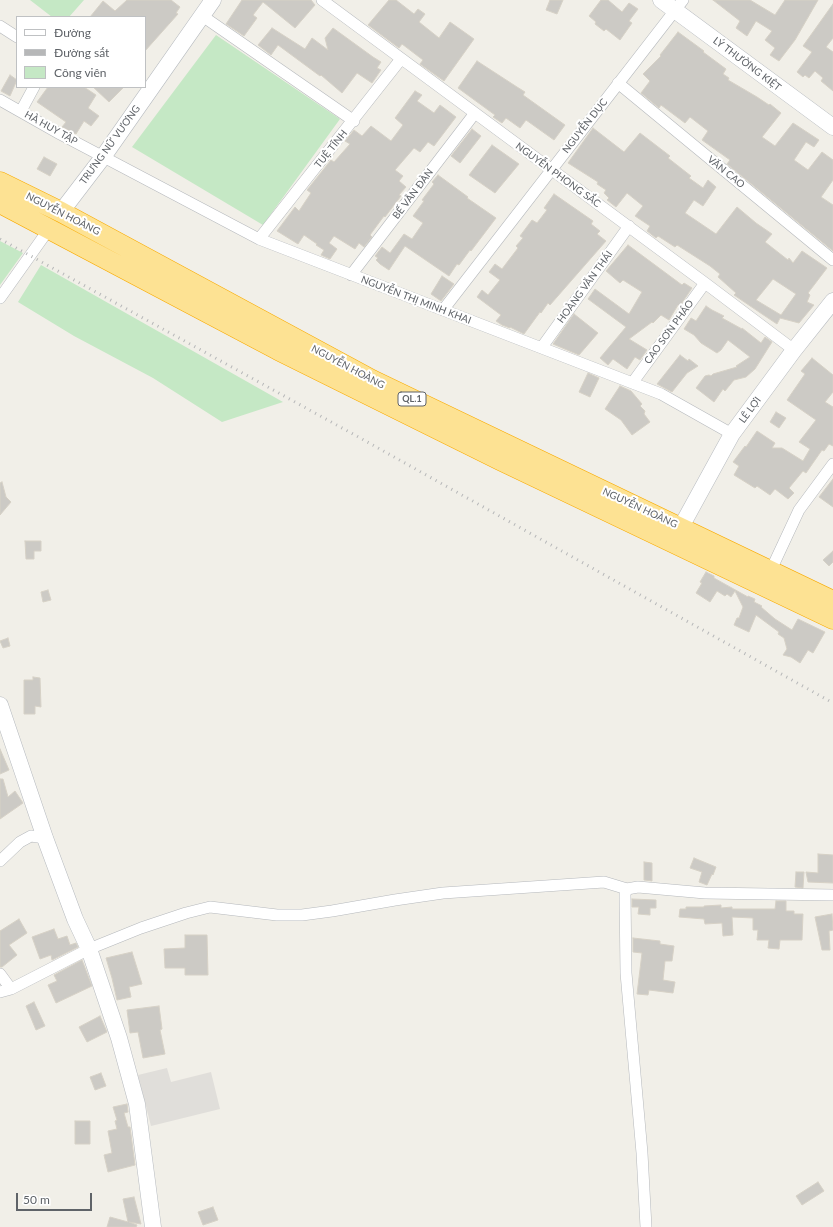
<!DOCTYPE html>
<html>
<head>
<meta charset="utf-8">
<style>
  body { margin:0 }
  #map { position:relative; width:833px; height:1227px; overflow:hidden; background:#f1efe8; font-family:Lato,sans-serif }
  canvas { display:block }
  .legend { position:absolute; left:16px; top:16px; width:130px; height:72px; box-sizing:border-box; background:#fff; border:1px solid #bfc1c3; margin:0; padding:5px 7px; list-style:none; font-size:12px; color:#5f6368 }
  .legend li { display:flex; align-items:center; gap:8px; height:20px }
  .legend b { width:20px; border:1px solid #bfc1c3 }
  .scale { position:absolute; left:16px; top:1193px; width:76px; height:18px; box-sizing:border-box; border:2px solid #5f6368; border-top:0; padding-left:5px; font-size:12px; line-height:14px; white-space:nowrap; color:#5f6368; -webkit-text-stroke:3px #fff; paint-order:stroke }
</style>
</head>
<body>
<div id="map">
<canvas width="833" height="1227"></canvas>
<ul class="legend">
<li><b style="height:5px;background:#fff"></b>Đường</li>
<li><b style="height:5px;background:#b6b7b8"></b>Đường sắt</li>
<li><b style="height:11px;background:#c5e8c5"></b>Công viên</li>
</ul>
<div class="scale">50 m</div>
</div>
<script>
const context = document.querySelector('canvas').getContext('2d');
context.lineJoin = 'round';
function paint(path, color) { context.fillStyle = color; context.fill(path, 'evenodd'); }
const toPath = rows => new Path2D(rows.map(r => 'M' + r).join(''));
function stroke(path, color, width, dash) { context.strokeStyle = color; context.lineWidth = width; context.lineCap = dash ? 'butt' : 'round'; context.setLineDash(dash || []); context.stroke(path); }
function label(font, color, halo, rows, align = 'center') {
  context.font = font + ' Lato,sans-serif'; context.lineWidth = 4; context.setLineDash([]); context.textBaseline = 'middle'; context.strokeStyle = halo; context.fillStyle = color; for (const [text, x, y, turn = 0] of rows) {
    context.save(); context.translate(x, y); context.rotate((+turn || 0) * Math.PI / 180); context.textAlign = isNaN(turn) ? turn : align; if (halo) context.strokeText(text, 0, 0); context.fillText(text, 0, 0); context.restore();
  }
}
const industrial = toPath([
  [167,1068,171,1082,211,1072,220,1109,151,1126,138,1075]
]);
const green = toPath([
  [30,0,84,0,69,17,52,17],
  [216,35,340,119,263,225,132,147],
  [0,241,23,253,0,285],
  [41,265,283,402,222,422,153,378,74,336,18,302]
]);
const building = toPath([
  [127,0,171,0,180,7,176,13,178,14,145,51,145,17,90,17,103,1,115,11,127,0],
  [242,0,311,0,315,5,295,28,263,2,253,15,257,18,244,36,226,24,242,0],
  [389,0,396,0,414,14,418,9,425,14,419,22,439,38,450,22,474,39,444,81,420,64,423,60,402,44,399,48,368,25,389,0],
  [550,0,563,0,557,14,546,10,550,0],
  [601,0,608,0,622,12,629,3,638,9,629,21,632,23,620,40,606,29,604,31,595,24,596,22,589,16,601,0],
  [713,0,750,0,775,15,785,0,818,0,795,40,779,61,770,55,775,48,765,40,772,31,756,21,747,36,736,28,740,21,713,0],
  [833,4,833,38,826,47,833,52,833,91,821,81,823,78,815,71,809,78,805,75,803,77,797,72,812,52,803,46,833,4],
  [272,28,305,49,312,38,328,50,325,38,333,28,373,57,381,62,377,68,381,70,372,83,357,73,342,93,321,75,320,76,278,45,271,55,258,45,272,28],
  [678,32,704,51,703,52,726,69,723,74,729,78,728,80,757,97,769,105,770,104,781,113,762,137,775,146,793,123,819,140,814,147,806,142,794,160,808,170,822,152,833,160,833,180,821,197,833,205,833,251,727,164,730,160,702,140,708,131,690,117,685,123,661,105,659,108,641,93,650,81,643,74,661,56,660,55,678,32],
  [477,61,517,87,525,92,523,95,565,125,554,140,526,120,520,128,506,118,502,123,493,117,495,115,458,88,477,61],
  [10,75,17,80,10,96,1,91,10,75],
  [48,87,84,87,96,95,88,108,99,116,91,126,84,121,76,134,62,127,66,122,37,102,48,87],
  [93,87,124,87,109,102,93,87],
  [415,91,422,95,417,101,434,113,440,105,456,117,434,146,428,142,420,152,414,148,395,170,403,176,399,181,406,187,399,195,401,196,388,213,385,217,384,216,370,235,372,237,364,247,359,243,355,249,334,236,329,243,337,249,330,259,321,255,324,250,316,245,317,244,304,235,298,244,277,231,295,207,299,211,311,193,307,190,331,160,334,162,350,144,345,141,354,130,362,136,371,126,391,141,403,125,395,118,415,91],
  [593,128,624,152,640,133,670,156,668,158,691,176,689,178,703,188,708,180,716,187,703,206,694,200,685,213,716,234,737,207,756,223,772,234,765,242,788,260,789,258,793,263,802,251,827,268,808,293,810,295,807,302,814,305,799,323,780,318,777,324,762,314,734,295,736,293,718,277,720,274,710,266,677,245,675,247,658,236,656,238,647,231,650,226,635,216,643,206,627,193,616,207,607,200,609,198,604,193,606,190,597,184,598,182,568,163,593,128],
  [773,279,796,294,781,315,756,300,773,279],
  [472,129,481,136,460,163,451,156,472,129],
  [492,145,519,164,495,193,469,175,492,145],
  [44,157,57,164,50,176,37,169,44,157],
  [438,175,468,197,467,198,496,218,471,251,470,250,459,265,457,264,449,276,405,246,389,270,380,264,376,260,378,258,375,256,382,247,390,253,404,234,412,239,423,223,413,216,424,201,422,200,434,184,432,182,438,175],
  [554,194,593,221,591,224,600,231,597,234,606,241,550,305,548,303,541,313,540,312,524,334,510,327,510,328,502,325,496,321,501,315,477,297,482,290,488,295,500,280,489,272,495,264,502,269,518,248,516,246,523,238,520,236,532,220,537,223,547,210,544,208,554,194],
  [628,245,682,285,684,283,692,288,680,306,678,305,669,320,661,315,653,323,652,322,629,339,647,350,640,360,635,357,627,369,613,359,608,365,600,358,626,327,588,299,595,289,629,314,642,292,623,280,620,283,606,271,628,245],
  [442,276,454,284,441,301,431,294,442,276],
  [706,306,712,310,724,316,722,318,742,329,742,328,761,343,765,337,772,342,755,369,746,377,734,380,725,391,723,389,714,402,696,388,705,376,709,375,711,376,713,374,737,367,736,366,750,357,728,340,721,350,717,353,701,343,694,335,684,329,691,318,696,321,706,306],
  [574,314,598,333,579,355,553,344,574,314],
  [680,355,688,361,689,359,698,366,687,373,672,392,657,384,680,355],
  [812,358,833,375,833,392,825,402,833,407,833,446,829,444,824,451,822,450,806,473,803,471,789,488,794,493,788,499,775,489,770,495,757,486,755,488,734,475,739,466,733,462,745,446,746,447,757,431,775,443,772,448,782,448,803,461,810,449,799,442,816,420,787,400,805,374,801,371,812,358],
  [588,373,599,378,590,397,579,392,588,373],
  [620,386,631,391,642,404,640,406,645,411,644,414,650,422,632,435,621,420,605,409,620,386],
  [776,412,786,418,779,428,770,422,776,412],
  [833,479,833,507,819,497,833,479],
  [2,482,6,497,11,502,0,515,0,483,2,482],
  [25,541,41,541,41,551,34,551,34,559,26,559,25,541],
  [833,551,833,562,829,566,823,560,833,551],
  [706,572,714,576,714,578,748,597,748,596,755,599,754,602,762,606,761,607,775,619,792,630,798,619,825,632,813,653,808,650,800,663,791,657,783,655,787,649,784,638,778,634,779,632,756,615,749,632,734,625,737,618,739,618,743,607,735,591,731,597,727,594,725,596,717,591,710,602,696,593,702,583,700,582,706,572],
  [48,590,51,600,43,602,41,592,48,590],
  [8,638,10,646,3,648,0,641,8,638],
  [33,677,40,678,41,707,35,706,35,714,24,714,24,680,33,680,33,677],
  [0,749,9,770,0,774,0,749],
  [0,779,3,779,8,797,15,791,23,803,0,819,0,779],
  [818,854,833,855,833,883,808,882,806,872,818,873,818,854],
  [694,858,716,867,713,875,712,874,707,885,699,882,702,872,690,868,694,858],
  [644,862,652,863,652,881,644,880,644,862],
  [796,872,804,872,803,888,795,887,796,872],
  [632,899,656,900,656,908,650,908,650,915,638,914,639,907,632,907,632,899],
  [776,901,786,901,786,911,794,911,794,914,803,914,802,940,780,940,779,949,768,948,769,940,757,940,758,930,753,930,753,918,732,917,733,935,723,936,722,923,705,924,704,919,679,917,680,909,686,909,686,907,704,907,704,906,721,905,721,908,732,907,732,909,775,909,776,901],
  [832,914,833,930,829,931,830,950,822,950,815,917,832,914],
  [19,919,27,933,9,945,17,955,2,967,0,967,0,931,19,919],
  [54,929,58,939,67,936,70,945,76,943,78,947,52,960,51,955,40,959,32,937,54,929],
  [185,935,207,935,208,975,185,975,185,968,165,968,164,949,185,948,185,935],
  [633,938,660,941,660,944,674,946,672,961,665,961,663,980,675,982,673,993,649,990,648,995,637,994,642,953,633,952,633,938],
  [132,952,142,984,129,987,131,997,117,1000,112,978,106,958,132,952],
  [82,960,92,986,56,1003,48,985,57,981,54,975,82,960],
  [34,1002,45,1026,36,1030,26,1006,34,1002],
  [159,1006,162,1029,160,1030,165,1054,143,1058,138,1032,130,1033,127,1010,159,1006],
  [100,1016,107,1032,87,1042,79,1027,100,1016],
  [101,1073,106,1086,95,1090,90,1077,101,1073],
  [127,1104,128,1112,124,1113,128,1127,130,1127,135,1165,108,1172,104,1155,112,1153,108,1131,117,1129,115,1121,117,1120,113,1107,127,1104],
  [75,1121,90,1121,90,1144,75,1144,75,1121],
  [818,1182,824,1191,802,1205,796,1196,818,1182],
  [134,1197,141,1224,129,1222,137,1225,136,1227,107,1227,110,1217,128,1222,123,1199,134,1197],
  [213,1207,218,1220,203,1225,198,1212,213,1207]
]);
const street = toPath([
  [322,0,705,283,794,350],
  [201,15,354,121],
  [0,26,17,37],
  [618,83,833,260],
  [0,100,60,134,259,239,661,394,732,434],
  [21,111,34,87],
  [259,239,401,59],
  [351,275,475,113],
  [0,298,49,229],
  [443,310,683,0],
  [542,347,629,226],
  [633,382,705,283],
  [771,570,799,510,833,464],
  [0,861,20,842,31,836,45,838],
  [0,974,11,989],
  [0,992,11,989,89,949,141,928,186,913,210,907,277,915,302,915,332,911,395,900,443,893,604,882,627,889],
  [646,1227,642,1153,626,973,625,894,627,889,638,887,705,893,833,895]
]);
const secondary = toPath([
  [661,0,833,127],
  [61,212,103,157,213,0],
  [681,527,732,434,794,350,833,301],
  [0,705,45,838,75,919,89,949,119,1038,137,1104,153,1227]
]);
const highway = toPath([
  [0,182,61,212,372,380,833,601],
  [0,203,278,350,500,460,833,619]
]);
const rail = toPath([
  [0,239,362,439,833,703]
]);
const shields = [
  [412,399,28]
];
const shieldNames = [
  ["QL.1",412,399]
];
const streetNames = [
  ["LÝ THƯỜNG KIỆT",747,64,37],
  ["NGUYỄN DỤC",585,126,-52],
  ["HÀ HUY TẬP",51,128,29],
  ["TRƯNG NỮ VƯƠNG",110,145,-54],
  ["TUỆ TĨNH",331,149,-51],
  ["VĂN CAO",726,172,39],
  ["NGUYỄN PHONG SẮC",558,175,36],
  ["BẾ VĂN ĐÀN",413,194,-53],
  ["NGUYỄN HOÀNG",63,214,27],
  ["HOÀNG VĂN THÁI",585,287,-54],
  ["NGUYỄN THỊ MINH KHAI",416,300,21],
  ["CAO SƠN PHÁO",669,332,-54],
  ["NGUYỄN HOÀNG",348,367,28],
  ["LÊ LỢI",750,410,-54],
  ["NGUYỄN HOÀNG",640,508,25]
];
paint(industrial, '#e0deda');
paint(green, '#c5e8c5');
paint(building, '#cccac5');
stroke(building, '#d6d1c6', 1);
stroke(street, '#b5b8bc', 12);
stroke(secondary, '#b6babf', 17);
stroke(highway, '#f9ab00', 21);
stroke(street, '#fff', 11);
stroke(secondary, '#fff', 16);
stroke(highway, '#fde293', 20);
stroke(rail, '#b6b7b8', 3, [1, 5]);
for (const [x, y, w] of shields) { const box = new Path2D(); box.roundRect(x - w / 2, y - 7, w, 14, 3); context.fillStyle = '#fff'; context.fill(box); stroke(box, '#5f6368', 1); }
label('bold 9px', '#5f6368', null, shieldNames);
label('10px', '#5f6368', '#fff', streetNames);
</script>
</body>
</html>
